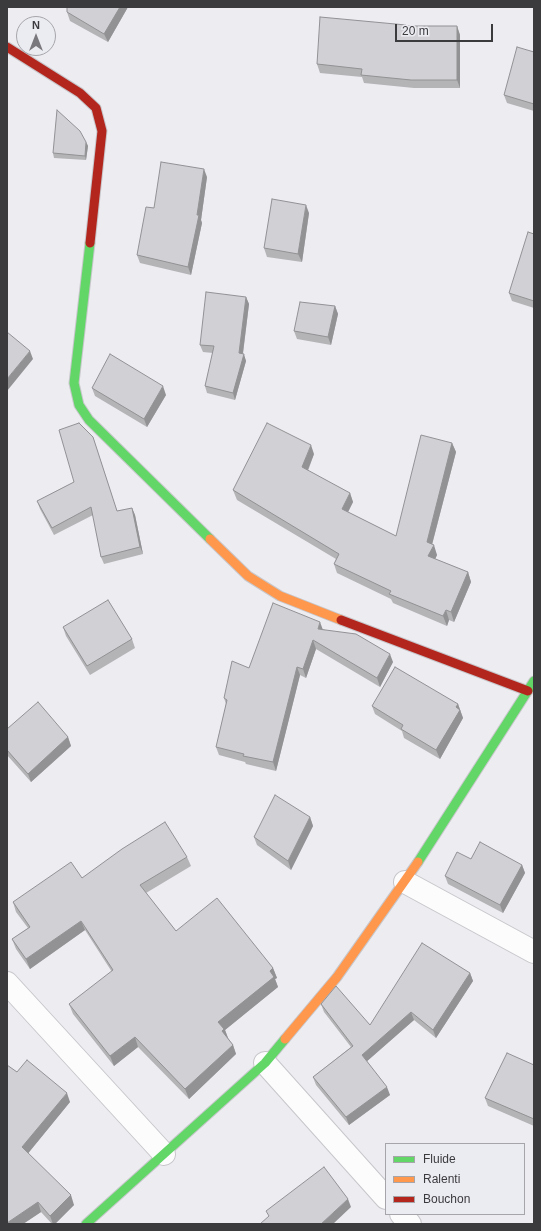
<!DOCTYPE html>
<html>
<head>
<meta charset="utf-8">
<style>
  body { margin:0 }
  #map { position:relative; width:541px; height:1231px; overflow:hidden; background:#ececf1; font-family:Arial,sans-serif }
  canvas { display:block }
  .frame { position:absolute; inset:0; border:8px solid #3b3b3e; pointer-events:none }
  .legend { position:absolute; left:385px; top:1143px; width:140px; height:72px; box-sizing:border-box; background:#ebebf2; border:1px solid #a5a5aa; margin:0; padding:5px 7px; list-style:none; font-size:12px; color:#3b3b3e }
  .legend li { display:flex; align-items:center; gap:8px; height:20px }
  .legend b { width:20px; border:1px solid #a5a5aa }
  .north { position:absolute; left:16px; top:16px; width:40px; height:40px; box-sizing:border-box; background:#ebebf2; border:1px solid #a5a5aa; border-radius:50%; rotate:0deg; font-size:11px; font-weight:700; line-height:16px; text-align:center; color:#3b3b3e }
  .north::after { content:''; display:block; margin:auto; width:14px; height:18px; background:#79797d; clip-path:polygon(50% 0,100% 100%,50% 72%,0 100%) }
  .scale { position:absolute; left:395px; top:24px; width:98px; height:18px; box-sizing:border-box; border:2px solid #3b3b3e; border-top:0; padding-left:5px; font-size:12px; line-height:14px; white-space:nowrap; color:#3b3b3e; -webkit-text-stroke:3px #ebebf2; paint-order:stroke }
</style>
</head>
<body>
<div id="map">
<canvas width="541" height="1231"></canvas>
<div class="frame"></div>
<ul class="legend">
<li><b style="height:5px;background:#63d668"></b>Fluide</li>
<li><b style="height:5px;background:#ff974d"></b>Ralenti</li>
<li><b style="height:5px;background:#b3261e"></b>Bouchon</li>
</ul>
<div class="north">N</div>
<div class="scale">20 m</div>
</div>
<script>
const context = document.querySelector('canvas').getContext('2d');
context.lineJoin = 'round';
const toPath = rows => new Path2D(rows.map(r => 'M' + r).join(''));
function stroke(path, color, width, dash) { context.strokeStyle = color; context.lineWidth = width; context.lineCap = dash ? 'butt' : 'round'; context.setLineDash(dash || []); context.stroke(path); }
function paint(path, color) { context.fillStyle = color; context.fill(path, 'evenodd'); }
const street = toPath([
  [405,882,534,952],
  [7,983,164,1154],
  [265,1063,386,1198],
  [401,1214,410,1224]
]);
const fast = toPath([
  [90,243,74,383,79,405,89,420,210,539],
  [418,862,534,681],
  [86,1224,265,1063,285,1039]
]);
const slow = toPath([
  [210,539,248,576,280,596,341,620],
  [285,1039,337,977,418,862]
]);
const jam = toPath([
  [7,47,80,93,96,108,102,131,90,243],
  [341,620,528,691]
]);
const wall = toPath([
  [128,7,108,42,70,21,67,12],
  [406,25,407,26,457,26,460,35,460,88,414,88,364,83,362,77,320,73,317,64],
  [534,52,534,111,507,103,504,95],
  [86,142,88,146,86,160,54,158,53,153],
  [207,177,201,220,202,223,191,275,140,263,137,255,154,208],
  [309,213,302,262,267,257,264,248],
  [534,234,534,308,512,301,509,293],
  [246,297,249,304,243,354,246,361,235,400,207,393,205,386,213,353,203,352,200,345],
  [335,306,338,314,331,345,297,339,294,331],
  [92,388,166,395,147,427,95,396],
  [93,437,117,511,132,508,135,515,143,554,104,564,101,557,93,515,54,535,40,509,37,501,74,482],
  [452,443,456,452,432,545,437,555,435,559,468,572,471,582,454,622,449,620,447,626,393,603,391,599,337,573,334,564,336,559,237,500,233,490,314,454,308,471,350,493,353,502,348,512,396,536],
  [63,627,132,639,135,648,90,675,66,636],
  [323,629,393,662,380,687,316,649,306,678,300,675,276,771,246,764,245,762,219,755,216,747,226,704,224,698,249,668],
  [458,704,463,718,440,759,404,738,402,731,375,714,372,706],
  [7,729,68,737,71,746,31,782,7,755],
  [310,817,313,826,291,870,257,845,254,837],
  [187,857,191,866,146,893,176,931,273,968,277,978,275,979,278,987,225,1030,228,1038,233,1045,236,1054,189,1099,138,1047,114,1066,73,1014,69,1004,112,972,85,930,30,969,16,949,12,939,28,928,16,912,13,902,82,878],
  [471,859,522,865,525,873,503,913,448,884,445,876],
  [470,973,473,981,436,1038,414,1020,367,1061,390,1095,349,1125,316,1085,313,1077,351,1047,324,1012,321,1004,370,1025],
  [7,1065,17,1072,70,1102,28,1153,74,1205,55,1224,52,1224,41,1212,23,1224,7,1224],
  [534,1065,534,1126,488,1106,485,1098]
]);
const shadedWall = toPath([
  [120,7,128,7,108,42,104,34],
  [457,26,460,35,460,88,457,80],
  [86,142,88,146,86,160,85,156],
  [204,169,207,177,201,220,202,223,191,275,188,267,197,215],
  [306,205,309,213,302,262,298,254],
  [246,297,249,304,242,360,244,354,246,361,235,400,233,393,239,353],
  [335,306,338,314,331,345,328,337],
  [30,351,33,359,7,391,7,379],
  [163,386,166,395,147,427,144,419],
  [452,443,456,452,430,552,427,542],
  [311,445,314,454,305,477,302,467],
  [350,493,353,502,345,518,342,509],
  [132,508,135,515,143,554,140,547],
  [434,545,437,555,432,566,428,556],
  [468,572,471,582,454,622,451,612],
  [446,610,449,620,447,626,443,616],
  [320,622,323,630,318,629],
  [313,640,316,649,306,678,303,669],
  [390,654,393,662,380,687,377,678],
  [297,667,300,675,276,771,273,762],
  [458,704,463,718,440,759,436,750,456,707],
  [68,737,71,746,31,782,28,774],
  [310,817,313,826,291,870,288,861],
  [522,865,525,873,503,913,500,905],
  [81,921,85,930,30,969,26,959],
  [273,968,277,978,275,979,278,987,225,1030,228,1038,226,1040,218,1022],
  [470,973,473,981,436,1038,433,1030],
  [411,1012,414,1020,365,1063,362,1055],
  [135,1037,138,1047,114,1066,110,1056],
  [233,1045,236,1054,189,1099,185,1089],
  [387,1087,390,1095,349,1125,346,1117],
  [67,1093,70,1102,26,1156,22,1147],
  [71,1195,74,1205,55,1224,53,1224,50,1216],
  [348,1199,351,1207,333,1224,321,1224],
  [38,1202,41,1212,23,1224,8,1224,7,1223]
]);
const building = toPath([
  [67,7,120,7,104,34,67,12,67,7],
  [320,17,406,25,406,26,457,26,457,80,411,80,361,75,362,69,317,64,320,17],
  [517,47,534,52,534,104,504,95,517,47],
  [57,110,80,131,86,142,85,156,53,153,57,110],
  [161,162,204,169,197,215,199,215,188,267,137,255,146,207,154,208,161,162],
  [272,199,306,205,298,254,264,248,272,199],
  [528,232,534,234,534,301,509,293,528,232],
  [206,292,246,297,239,353,244,354,233,393,205,386,214,346,200,345,206,292],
  [300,302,335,306,328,337,294,331,300,302],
  [7,332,30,351,7,379,7,332],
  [110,354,163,386,144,419,92,388,110,354],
  [79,423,93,437,117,511,132,508,140,547,101,557,91,507,52,528,37,501,74,482,59,430,79,423],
  [267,423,311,445,302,467,350,493,342,509,396,536,421,435,452,443,427,542,434,545,428,556,468,572,451,612,446,610,443,616,389,594,391,591,334,564,339,554,233,490,267,423],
  [108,600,132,639,87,666,63,627,108,600],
  [273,603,320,622,318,629,356,634,390,654,377,678,313,640,303,669,297,667,273,762,243,756,244,754,216,747,227,700,224,698,232,661,249,668,273,603],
  [395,667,458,704,456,707,460,710,436,750,401,729,403,725,372,706,395,667],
  [38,702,68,737,28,774,7,750,7,729,38,702],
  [275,795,310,817,288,861,254,837,275,795],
  [165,822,187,857,140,885,176,931,217,898,273,968,270,971,274,977,218,1022,224,1029,222,1031,233,1045,185,1089,135,1037,110,1056,69,1004,113,970,81,921,26,959,12,939,30,927,13,902,71,862,82,878,122,849,165,822],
  [480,842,522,865,500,905,445,876,457,852,471,859,480,842],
  [422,943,470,973,433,1030,411,1012,362,1055,387,1087,346,1117,313,1077,353,1046,321,1004,336,986,370,1025,422,943],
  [507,1053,534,1065,534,1119,485,1098,507,1053],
  [27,1060,67,1093,22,1147,71,1195,50,1216,38,1202,7,1223,7,1065,17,1072,27,1060],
  [324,1167,348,1199,321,1224,260,1224,269,1216,266,1211,324,1167]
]);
stroke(street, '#c7c7cb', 24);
stroke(fast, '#c7c7cb', 11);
stroke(slow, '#c7c7cb', 11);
stroke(jam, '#c7c7cb', 11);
stroke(street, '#fcfcfd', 22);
stroke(fast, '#63d668', 9);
stroke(slow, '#ff974d', 9);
stroke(jam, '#b3261e', 9);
paint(wall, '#b4b4b7');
paint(shadedWall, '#929295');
paint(building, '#d1d1d5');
stroke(building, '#929295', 1);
</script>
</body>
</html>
